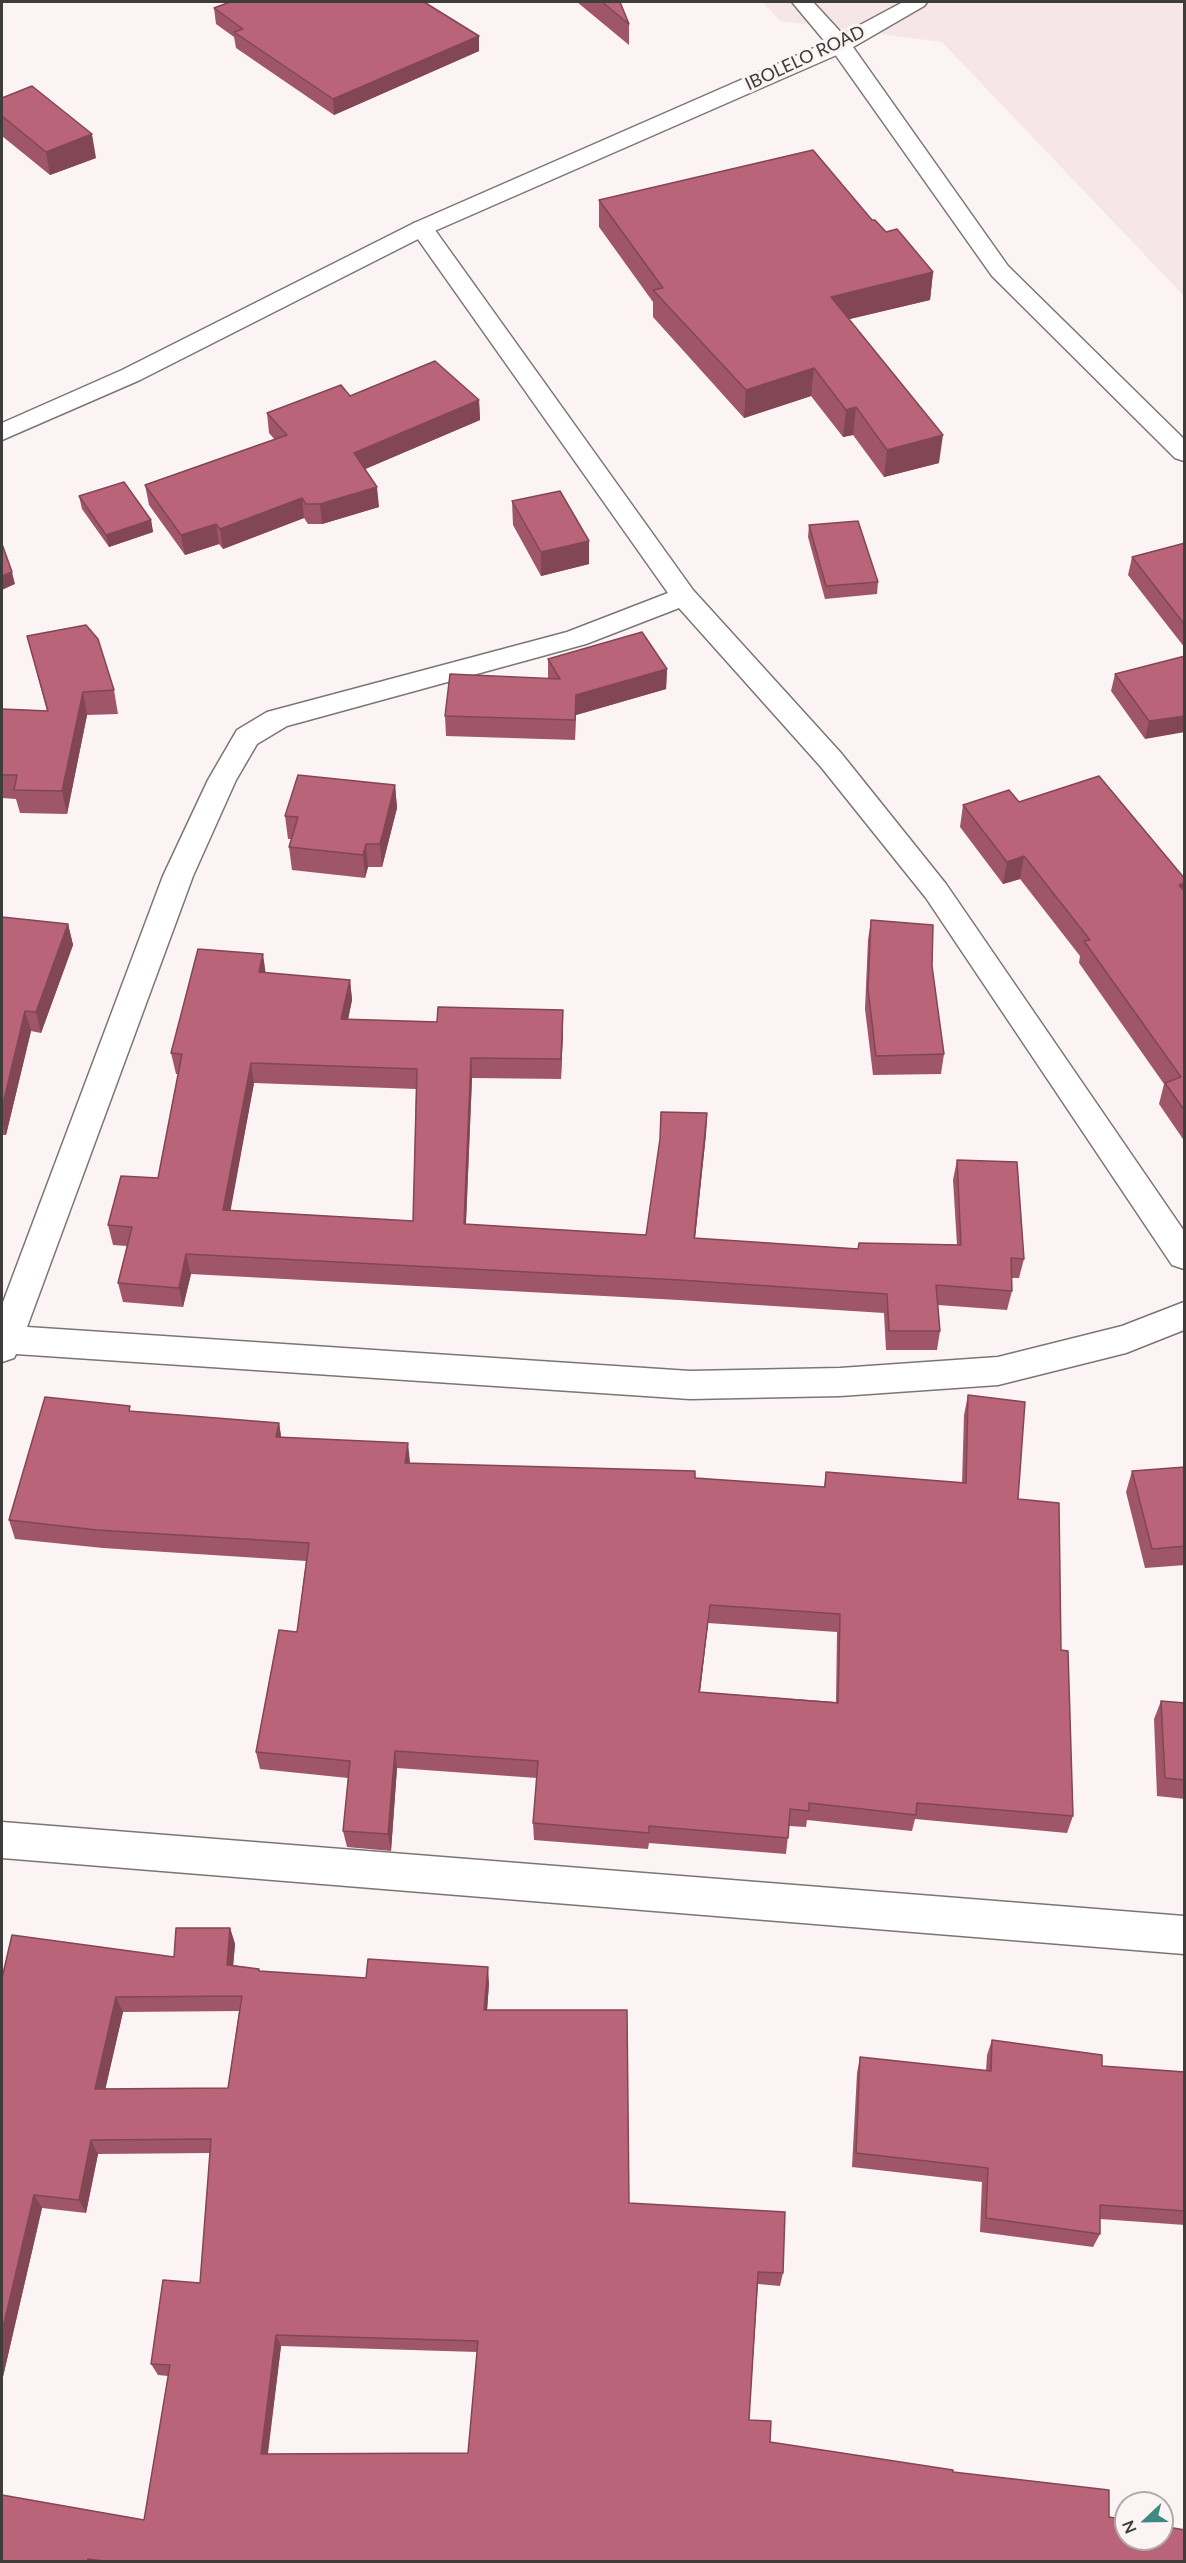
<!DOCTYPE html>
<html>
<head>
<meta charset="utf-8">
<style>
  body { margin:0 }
  #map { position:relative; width:1186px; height:2563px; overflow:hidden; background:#fbf3f4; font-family:Lato,sans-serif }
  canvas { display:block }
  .frame { position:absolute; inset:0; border:3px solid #3f3c3c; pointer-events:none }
  .north { position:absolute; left:1114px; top:2491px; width:60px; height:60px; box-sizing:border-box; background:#fbf3f4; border:2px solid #b0aaaa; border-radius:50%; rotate:248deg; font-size:16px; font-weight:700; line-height:24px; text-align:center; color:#3f3c3c }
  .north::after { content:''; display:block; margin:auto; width:21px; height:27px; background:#408884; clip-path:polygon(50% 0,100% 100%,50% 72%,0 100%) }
</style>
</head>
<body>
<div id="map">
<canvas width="1186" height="2563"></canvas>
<div class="frame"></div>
<div class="north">N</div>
</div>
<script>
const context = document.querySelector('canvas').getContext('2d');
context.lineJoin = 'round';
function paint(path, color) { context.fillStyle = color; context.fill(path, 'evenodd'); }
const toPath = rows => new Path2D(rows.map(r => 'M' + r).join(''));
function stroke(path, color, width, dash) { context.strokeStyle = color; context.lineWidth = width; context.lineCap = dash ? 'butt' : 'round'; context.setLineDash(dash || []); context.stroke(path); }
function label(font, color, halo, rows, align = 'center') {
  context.font = font + ' Lato,sans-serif'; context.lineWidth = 6; context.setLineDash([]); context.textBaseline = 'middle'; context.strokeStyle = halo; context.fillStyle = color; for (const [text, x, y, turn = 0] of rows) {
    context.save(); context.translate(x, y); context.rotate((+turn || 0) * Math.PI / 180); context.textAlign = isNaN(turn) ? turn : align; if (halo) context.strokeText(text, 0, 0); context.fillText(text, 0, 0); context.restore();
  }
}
const built = toPath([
  [763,2,1184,2,1184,296,942,42,780,21]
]);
const street = toPath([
  [792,2,813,2,848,40,1008,266,1184,439,1184,461,1175,458,992,276,832,50,792,2],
  [422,221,430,223,693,590,841,753,946,884,1184,1231,1184,1269,1172,1265,926,898,821,767,679,608,586,644,287,726,257,744,236,780,193,876,27,1327,690,1371,840,1368,998,1357,1122,1326,1184,1302,1184,1330,1126,1353,998,1385,840,1396,690,1399,16,1354,14,1358,2,1362,2,1305,163,876,208,780,237,730,267,712,567,632,668,593,410,228,414,223,422,221],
  [2,1822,1184,1916,1184,1954,2,1858,2,1822]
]);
const secondary = toPath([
  [903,2,927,2,924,6,848,50,430,233,140,380,2,440,2,423,122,370,414,223,832,40,903,2]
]);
const wall = toPath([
  [577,2,620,2,629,24,629,45],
  [214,8,479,36,479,51,334,115,236,48,234,37,216,24],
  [2,98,96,158,50,175,2,136],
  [599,200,872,220,933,272,930,300,849,319,939,463,884,477,853,435,843,437,811,396,744,418,653,317,653,302,599,227],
  [350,396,479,400,480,420,365,469,379,507,322,524,308,524,304,518,223,549,219,544,185,555,149,505,145,485,275,440,269,433,267,413],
  [79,496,151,520,153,532,109,547,82,509],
  [512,501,589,541,589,564,541,576,513,525],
  [809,525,878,582,877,594,825,599,808,537],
  [1185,543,1185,648,1128,575,1132,557],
  [27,636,114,690,118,714,87,715,67,814,20,813,16,799,2,798,2,709,47,711],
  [1185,656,1145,739,1111,691,1115,674],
  [548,659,667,669,666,689,576,715,575,740,446,736,445,716,548,678],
  [395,785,397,808,382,867,368,867,365,878,292,870,289,847,291,839,288,839,285,816],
  [1019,802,1185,879,1185,1142,1159,1104,1164,1084,1079,963,1080,956,1020,879,1003,884,960,827,963,805],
  [2,917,68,924,73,945,41,1033,31,1031,6,1135,2,1135],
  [871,920,932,966,944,1054,941,1074,873,1075,865,1009,868,940],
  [266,973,350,980,352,1000,348,1019,563,1030,561,1079,472,1078,466,1224,646,1235,707,1113,706,1134,695,1238,858,1249,859,1243,957,1245,953,1180,957,1160,1024,1259,1019,1278,1012,1278,1012,1291,1007,1310,938,1305,940,1331,937,1350,886,1350,884,1313,679,1300,191,1274,183,1307,123,1302,118,1283,127,1246,113,1245,108,1225,158,1178,178,1074,176,1074,171,1053],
  [254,1083,416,1089,413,1221,230,1210],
  [968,1395,1018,1499,1061,1650,1073,1816,1067,1833,915,1819,912,1831,807,1820,806,1827,789,1826,786,1854,649,1843,648,1849,534,1840,533,1823,537,1778,397,1768,391,1851,347,1847,343,1831,348,1778,260,1769,256,1752,297,1632,306,1561,103,1548,15,1539,9,1520,131,1411,279,1423,281,1437,410,1463,695,1478,824,1487,826,1472,962,1483,964,1415],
  [708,1623,837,1632,836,1702,700,1692],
  [1185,1467,1185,1565,1145,1568,1126,1492,1132,1471],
  [1161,1701,1185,1703,1185,1799,1157,1796,1154,1719],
  [230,1928,235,1944,233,1965,259,1969,259,1971,366,1978,489,1983,487,2010,629,2203,783,2273,780,2286,758,2284,749,2420,770,2442,953,2472,1109,2517,1185,2562,2,2562,144,2520,168,2376,158,2375,151,2364,200,2283,210,2153,98,2154,86,2213,42,2208,2,2381,2,1978,174,1957],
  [239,2011,228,2088,105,2089,123,2012],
  [281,2346,477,2352,468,2453,268,2454],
  [992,2040,1102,2066,1185,2072,1185,2225,1100,2219,1100,2234,1093,2247,980,2232,982,2182,852,2167,857,2073,860,2057,986,2071,987,2055]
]);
const shadedWall = toPath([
  [479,36,479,51,334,115,333,99],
  [92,134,96,158,50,175,46,152],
  [933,272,930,300,829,324,831,297],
  [814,368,811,396,744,418,746,390],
  [479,400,480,420,356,473,354,453],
  [856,407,853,435,843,437,846,410],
  [943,435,939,463,884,477,887,450],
  [377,487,379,507,322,524,320,504],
  [302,498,304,518,223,549,220,529],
  [151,520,153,532,109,547,106,535],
  [216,524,219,544,185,555,181,535],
  [589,541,589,564,541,576,541,552],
  [12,572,15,584,2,590,2,576],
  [667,669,666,689,576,715,575,740,576,695],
  [83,692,87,715,67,814,62,791],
  [1185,716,1185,732,1145,739,1149,721],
  [395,785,397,808,382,867,380,844],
  [366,844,368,867,365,878,363,855],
  [1024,856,1020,879,1003,884,1007,862],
  [1185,883,1185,894,1179,885],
  [68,924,73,945,41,1033,36,1012],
  [263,954,266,975,259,972],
  [350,980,352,1000,344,1039,341,1019],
  [563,1010,563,1030,561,1079,561,1059],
  [25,1011,31,1031,6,1135,2,1121,2,1108],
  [471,1058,472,1078,465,1244,464,1224],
  [251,1063,254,1083,227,1230,223,1210],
  [707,1113,706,1134,693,1258,694,1238],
  [186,1254,191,1274,183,1307,179,1288],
  [279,1423,282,1442,276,1437],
  [408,1443,410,1462,408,1482,405,1463],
  [710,1605,708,1623,698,1709,699,1692],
  [395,1751,397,1768,391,1851,388,1834],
  [230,1928,235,1944,232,1980,227,1965],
  [488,1967,489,1983,486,2026,484,2010],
  [116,1997,123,2012,102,2104,95,2089],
  [91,2140,98,2154,86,2213,79,2200],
  [34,2195,42,2208,2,2381,2,2332],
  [276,2335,281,2346,266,2465,261,2454]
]);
const building = toPath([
  [230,2,424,2,479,36,333,99,234,32,243,29,214,8,230,2],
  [602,2,620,2,629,24,602,2],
  [32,86,92,134,46,152,2,116,2,98,32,86],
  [813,150,872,220,875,220,886,232,897,229,933,272,831,297,943,435,887,450,856,407,846,410,814,368,746,390,653,290,663,288,599,200,813,150],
  [435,361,479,400,354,453,377,487,320,504,306,504,302,498,220,529,216,524,181,535,145,485,287,435,267,413,341,385,350,396,435,361],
  [124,482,151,520,106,535,79,496,124,482],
  [560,491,589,541,541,552,512,501,560,491],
  [858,521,878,582,826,586,809,525,858,521],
  [1185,543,1185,625,1132,557,1185,543],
  [2,544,12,572,2,576,2,544],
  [86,625,98,639,114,690,83,692,62,791,14,790,17,775,2,775,2,709,48,711,27,636,86,625],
  [642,632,667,669,576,695,575,720,445,716,450,674,560,679,548,659,642,632],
  [1185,656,1185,716,1149,721,1115,674,1185,656],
  [298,775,395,785,380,844,366,844,363,855,289,847,298,817,285,816,298,775],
  [1099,776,1185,879,1185,883,1179,885,1185,892,1185,1111,1165,1083,1181,1077,1084,941,1090,940,1024,856,1007,862,963,805,1009,790,1019,802,1099,776],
  [2,917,68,924,36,1012,25,1011,2,1108,2,917],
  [871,920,933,925,932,966,944,1054,876,1056,868,989,871,920],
  [198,949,263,954,259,972,350,980,341,1019,437,1022,438,1007,563,1010,561,1059,471,1058,464,1224,646,1235,660,1139,661,1112,707,1113,694,1238,858,1249,859,1243,961,1245,957,1160,1017,1162,1024,1259,1011,1258,1012,1291,936,1285,940,1331,889,1331,887,1294,680,1280,186,1254,179,1288,118,1283,132,1227,108,1225,121,1176,158,1178,182,1054,171,1053,198,949],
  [251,1063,417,1069,413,1221,223,1210,251,1063],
  [968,1395,1025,1402,1018,1499,1059,1503,1061,1650,1068,1651,1073,1816,917,1803,916,1815,809,1803,809,1811,790,1809,788,1838,649,1826,649,1833,533,1823,538,1761,395,1751,388,1834,343,1831,350,1761,256,1752,279,1630,297,1632,309,1543,97,1530,9,1520,45,1397,130,1406,129,1411,279,1423,276,1437,408,1443,405,1463,695,1471,695,1478,825,1487,826,1472,966,1483,968,1395],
  [710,1605,840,1614,838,1703,699,1692,710,1605],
  [1185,1467,1185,1546,1152,1549,1132,1471,1185,1467],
  [1161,1701,1185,1703,1185,1780,1165,1778,1161,1701],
  [176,1928,230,1928,227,1965,259,1969,259,1971,366,1978,368,1959,488,1967,484,2010,627,2010,629,2203,785,2212,783,2273,758,2272,749,2420,771,2421,770,2442,953,2470,953,2472,1109,2490,1109,2517,1126,2520,1126,2539,1162,2539,1162,2526,1185,2530,1185,2562,111,2562,88,2559,87,2562,2,2562,2,2495,144,2520,170,2365,151,2364,163,2280,200,2283,211,2139,91,2140,79,2200,34,2195,2,2332,2,1978,12,1935,174,1957,176,1928],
  [242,1996,228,2088,95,2089,116,1997,242,1996],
  [276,2335,478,2341,468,2453,261,2454,276,2335],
  [992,2040,1102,2055,1102,2066,1185,2072,1185,2211,1100,2205,1100,2234,986,2218,988,2168,856,2153,860,2057,991,2071,992,2040]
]);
const farStreetnames = [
  ["IBOLELO ROAD",805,58,-25]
];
paint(built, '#f7e6e8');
stroke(street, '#7c7576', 3);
stroke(secondary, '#7c7576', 3);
paint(street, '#fff');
paint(secondary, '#fff');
paint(wall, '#9f5668');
paint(shadedWall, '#824655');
paint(building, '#b96479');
stroke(building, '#824655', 1.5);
label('18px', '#3f3c3c', '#fbf3f4', farStreetnames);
</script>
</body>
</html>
